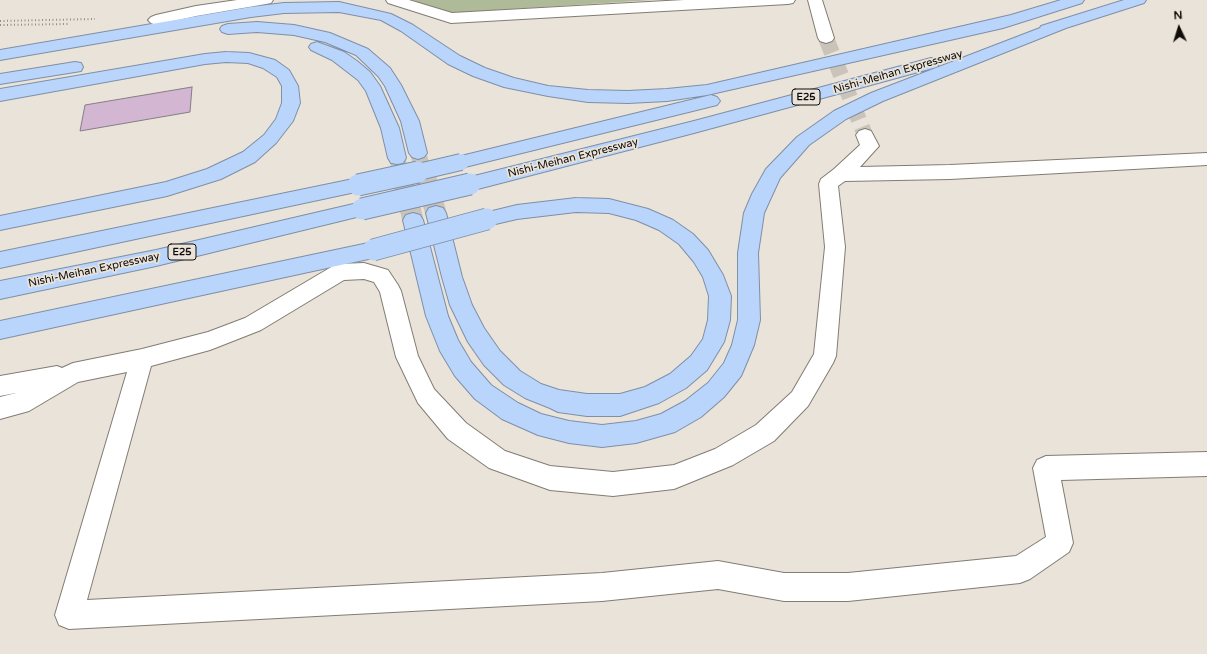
<!DOCTYPE html>
<html>
<head>
<meta charset="utf-8">
<style>
  body { margin:0 }
  #map { position:relative; width:1207px; height:654px; overflow:hidden; background:#eae3d9; font-family:"Varela Round",sans-serif }
  canvas { display:block }
  .north { position:absolute; left:1159px; top:8px; width:40px; height:40px; -webkit-text-stroke:3px #eae3d9; paint-order:stroke; rotate:356deg; font-size:11px; font-weight:700; line-height:16px; text-align:center; color:#0f0c09 }
  .north::after { content:''; display:block; margin:auto; width:14px; height:18px; background:#0f0c09; clip-path:polygon(50% 0,100% 100%,50% 72%,0 100%) }
</style>
</head>
<body>
<div id="map">
<canvas width="1207" height="654"></canvas>
<div class="north">N</div>
</div>
<script>
const context = document.querySelector('canvas').getContext('2d');
context.lineJoin = 'round';
function paint(path, color) { context.fillStyle = color; context.fill(path, 'evenodd'); }
const toPath = rows => new Path2D(rows.map(r => 'M' + r).join(''));
function stroke(path, color, width, dash) { context.strokeStyle = color; context.lineWidth = width; context.lineCap = dash ? 'butt' : 'round'; context.setLineDash(dash || []); context.stroke(path); }
function label(font, color, halo, rows, align = 'center') {
  context.font = font + ' "Varela Round",sans-serif'; context.lineWidth = 3.5; context.setLineDash([]); context.textBaseline = 'middle'; context.strokeStyle = halo; context.fillStyle = color; for (const [text, x, y, turn = 0] of rows) {
    context.save(); context.translate(x, y); context.rotate((+turn || 0) * Math.PI / 180); context.textAlign = isNaN(turn) ? turn : align; if (halo) context.strokeText(text, 0, 0); context.fillText(text, 0, 0); context.restore();
  }
}
const green = toPath([
  [412,0,653,0,449,13]
]);
const building = toPath([
  [192,87,190,112,80,131,85,105,192,87]
]);
const streetTunnel = toPath([
  [826,38,865,135]
]);
const highwayTunnelFar1 = toPath([
  [418,153,424,173],
  [397,158,401,173]
]);
const highwayTunnel = toPath([
  [401,172,413,220],
  [424,172,436,213]
]);
const path = toPath([
  [0,21,95,19],
  [0,25,69,24]
]);
const street = toPath([
  [237,0,273,0,271,3,266,4,196,16,156,25,151,23,148,20,151,17,156,15,196,6,237,0],
  [386,0,409,0,452,13,684,0,795,0,793,3,788,4,451,23,388,3,386,0],
  [808,0,822,0,834,38,832,41,826,43,820,41,818,38,808,0],
  [865,129,871,131,879,146,860,167,950,165,1207,153,1207,165,950,179,845,181,838,186,845,247,836,356,833,363,808,406,774,441,733,465,674,489,613,496,550,490,489,468,448,439,418,403,396,357,380,292,374,282,364,279,344,280,261,330,210,350,151,366,87,600,602,573,718,561,784,573,848,573,1016,556,1046,537,1033,468,1037,460,1046,456,1207,452,1207,476,1061,480,1073,543,1069,552,1030,579,1020,583,848,601,784,601,718,589,602,601,69,629,59,625,55,615,127,372,78,382,29,411,0,419,0,397,16,393,0,396,0,376,57,366,62,368,73,363,142,349,208,332,245,318,333,266,340,264,364,263,388,270,398,285,401,291,418,356,434,389,466,423,505,451,550,466,613,472,674,465,715,449,756,425,792,392,814,354,825,247,819,184,821,179,834,169,860,145,856,135,859,131,865,129]
]);
const highway = toPath([
  [1061,0,1084,0,1082,3,1003,28,707,95,667,101,628,103,588,102,548,96,504,87,473,76,448,64,401,31,381,20,339,12,284,13,251,17,0,60,0,50,251,7,284,3,339,2,391,14,413,25,460,56,485,68,514,78,548,86,588,90,628,91,667,89,707,85,1011,15,1061,0],
  [1124,0,1146,0,1144,3,1066,28,883,101,846,119,809,145,780,178,764,213,758,253,760,320,754,345,744,369,741,376,724,397,701,417,675,432,636,443,602,447,569,443,538,435,502,419,475,399,455,376,440,351,426,316,403,220,406,215,413,213,420,215,423,220,448,316,458,340,471,362,491,385,518,403,541,414,569,421,602,425,636,421,661,414,685,401,708,383,724,363,732,345,738,320,738,253,744,213,752,194,766,169,797,137,834,111,871,93,1040,28,1041,26,1124,0],
  [257,22,294,25,330,33,368,49,390,68,401,85,419,121,427,153,424,157,418,159,412,157,409,153,401,121,385,86,378,76,356,55,325,42,294,35,257,32,228,34,222,32,220,29,222,26,228,24,257,22],
  [317,42,344,52,357,61,370,72,380,86,399,128,406,158,403,163,397,164,391,163,388,158,381,128,366,91,358,80,332,60,311,50,309,47,311,44,317,42],
  [226,52,249,53,275,60,289,70,298,86,300,103,293,121,276,143,255,162,221,179,167,196,0,230,0,216,166,182,207,169,243,152,264,135,276,119,282,103,282,86,277,77,263,68,248,63,226,62,205,64,0,101,0,89,205,54,226,52],
  [931,58,937,59,939,63,937,67,694,133,470,191,463,189,461,184,463,179,470,177,694,121,931,58],
  [75,62,81,63,83,67,81,71,0,84,0,74,75,62],
  [711,95,717,97,720,101,717,105,461,168,454,167,452,162,454,157,461,156,711,95],
  [358,178,365,180,367,185,365,190,0,268,0,252,358,178],
  [576,198,609,199,648,209,673,220,693,234,708,250,723,275,731,296,730,320,724,342,707,370,686,388,659,403,620,416,587,416,558,412,550,408,525,398,504,385,484,365,468,342,450,305,442,277,426,213,429,208,436,206,443,208,446,213,462,277,472,305,484,328,500,351,520,371,541,384,559,390,587,394,620,394,645,387,670,374,691,356,703,339,708,320,709,296,703,277,694,262,679,244,659,230,636,220,609,213,576,212,517,219,487,226,480,224,477,219,480,214,517,205,576,198],
  [362,202,369,204,372,209,369,214,156,266,0,299,0,281,156,250,362,202],
  [373,242,380,244,383,250,380,256,373,258,0,339,0,321,373,242]
]);
const highwayBridgeFar1 = toPath([
  [414,173,461,162]
]);
const highwayBridge = toPath([
  [358,185,418,172],
  [362,209,470,184],
  [373,250,487,219]
]);
const shields = [
  [806,97,28],
  [182,252,28]
];
const shieldNames = [
  ["E25",806,97],
  ["E25",182,252]
];
const streetNames = [
  ["Nishi-Meihan Expressway",898,72,-16],
  ["Nishi-Meihan Expressway",573,158,-14],
  ["Nishi-Meihan Expressway",94,270,-12]
];
paint(green, '#afba99');
paint(building, '#d2b6d2');
stroke(building, '#857d85', 1);
stroke(streetTunnel, '#c9c3ba', 16, [16, 8]);
stroke(highwayTunnelFar1, '#c9c3ba', 16, [16, 8]);
stroke(highwayTunnel, '#c9c3ba', 21, [21, 10]);
stroke(street, '#827c73', 2);
stroke(highway, '#7e8fa6', 2);
stroke(path, '#938e86', 2, [1, 2.5]);
paint(street, '#fff');
paint(highway, '#bad5fb');
stroke(highwayBridgeFar1, '#7e8fa6', 18, []);
stroke(highwayBridge, '#7e8fa6', 23, []);
stroke(highwayBridgeFar1, '#bad5fb', 16);
stroke(highwayBridge, '#bad5fb', 21);
for (const [x, y, w] of shields) { const box = new Path2D(); box.roundRect(x - w / 2, y - 8, w, 16, 3); context.fillStyle = '#eae3d9'; context.fill(box); stroke(box, '#0f0c09', 1); }
label('bold 10px', '#0f0c09', null, shieldNames);
label('11px', '#0f0c09', '#eae3d9', streetNames);
</script>
</body>
</html>
